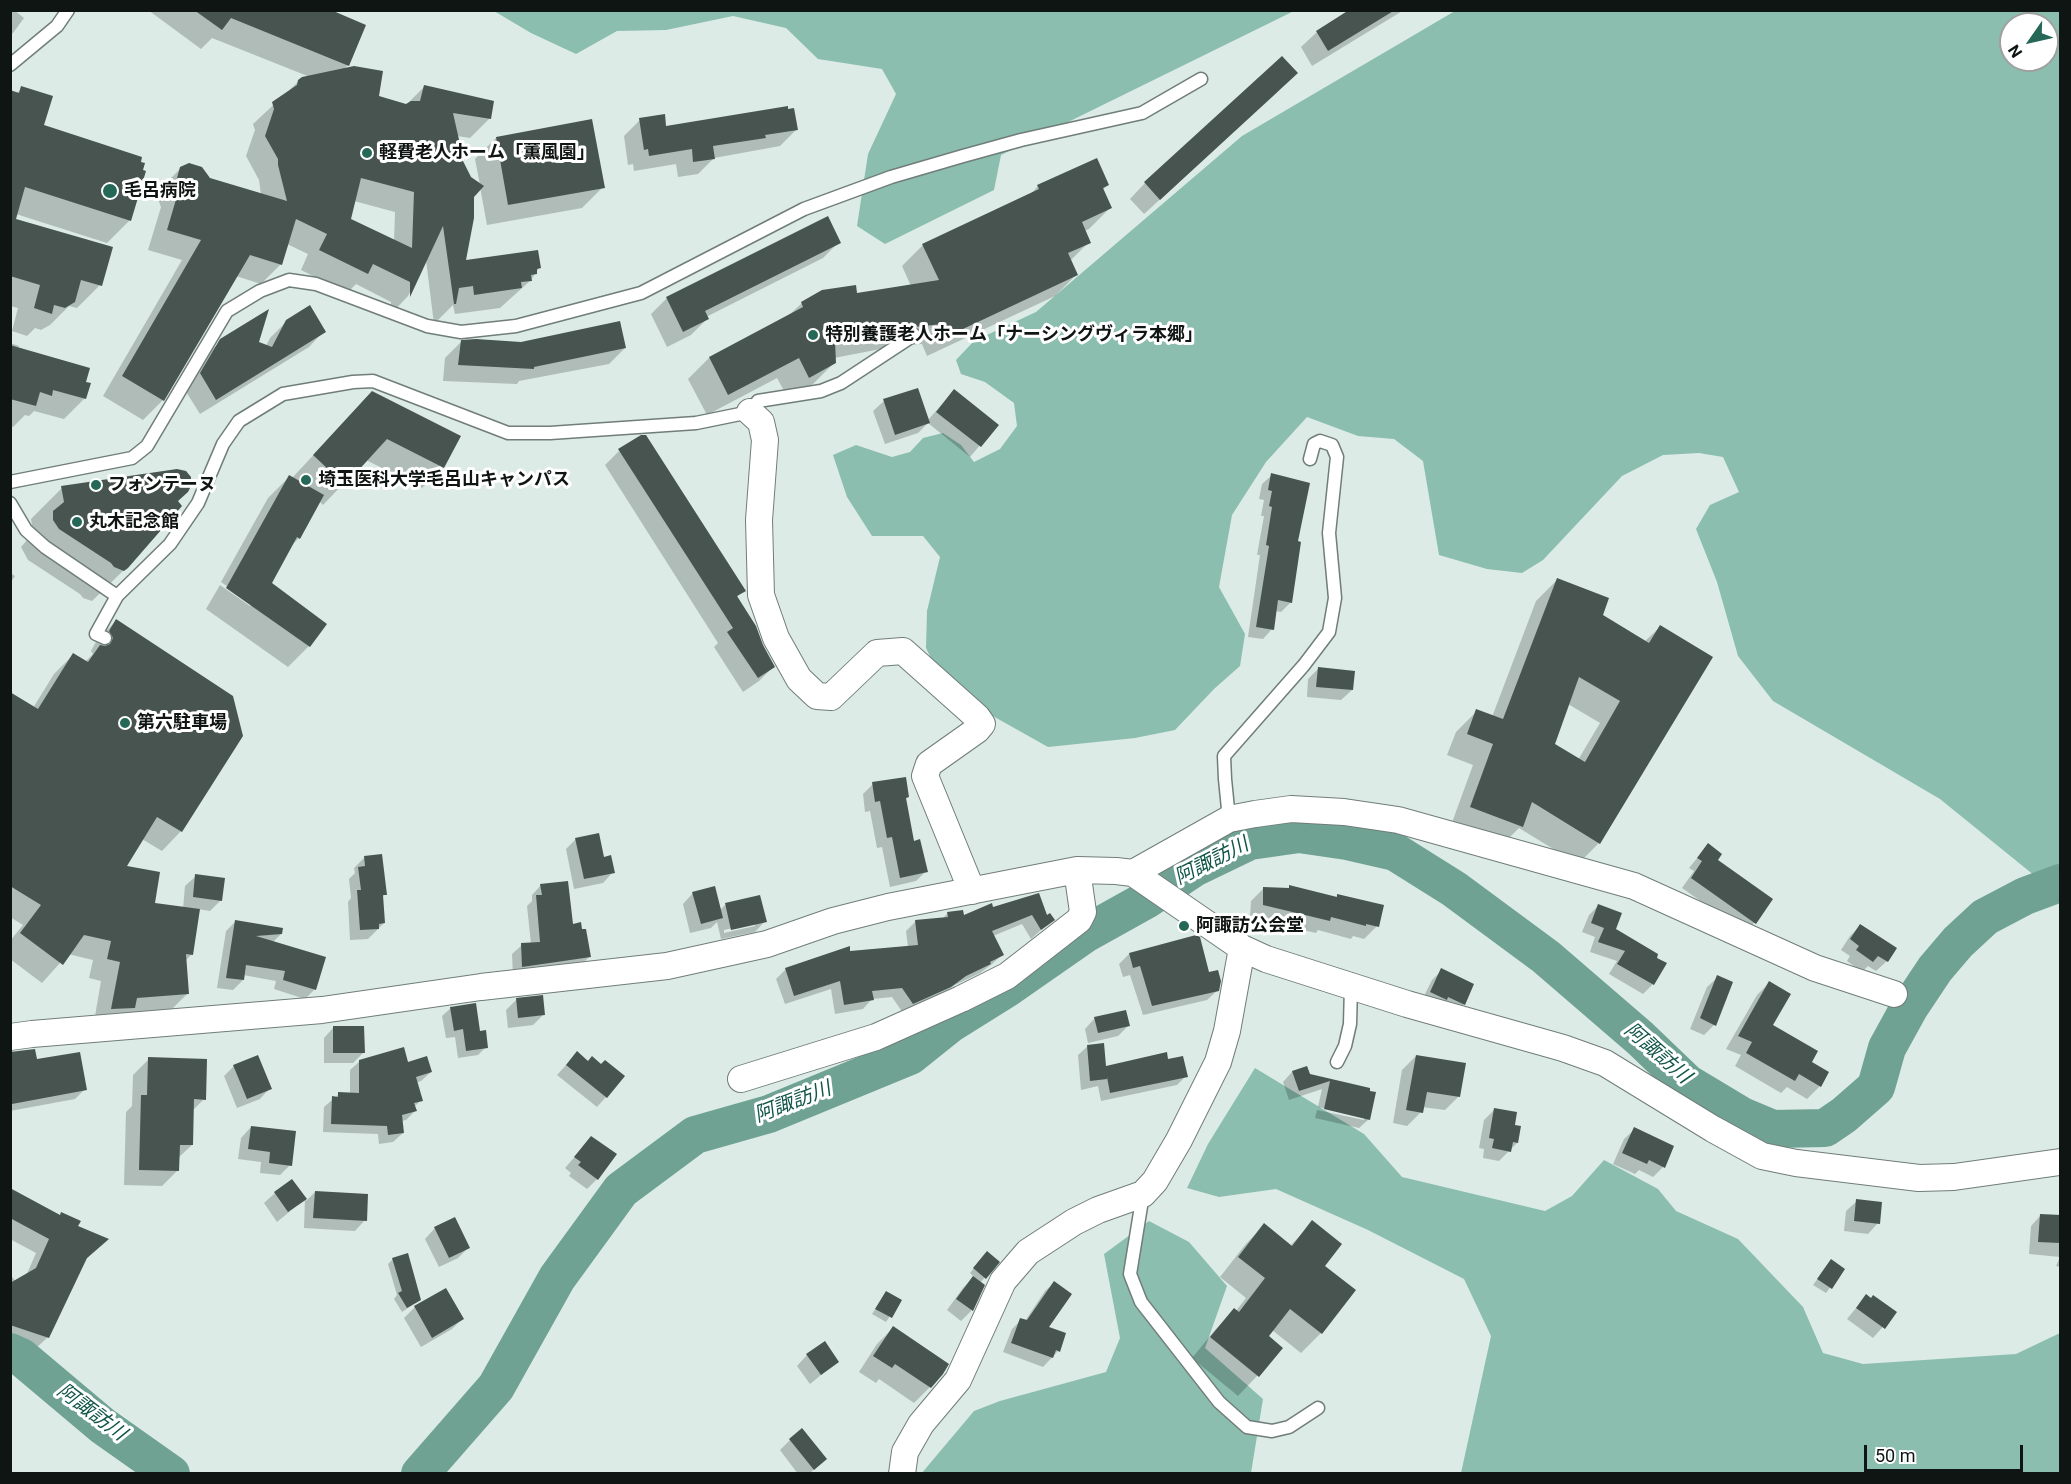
<!DOCTYPE html>
<html>
<head>
<meta charset="utf-8">
<style>
  body { margin:0 }
  #map { position:relative; width:2071px; height:1484px; overflow:hidden; background:#dcebe6; font-family:Roboto,sans-serif }
  canvas { display:block }
  .frame { position:absolute; inset:0; border:12px solid #0f1513; pointer-events:none }
  .north { position:absolute; left:1999px; top:12px; width:60px; height:60px; box-sizing:border-box; background:#fff; border:2px solid #9fa1a1; border-radius:50%; rotate:236deg; font-size:16px; font-weight:700; line-height:24px; text-align:center; color:#0f1513 }
  .north::after { content:''; display:block; margin:auto; width:21px; height:27px; background:#256858; clip-path:polygon(50% 0,100% 100%,50% 72%,0 100%) }
  .scale { position:absolute; left:1864px; top:1445px; width:159px; height:27px; box-sizing:border-box; border:3px solid #0f1513; border-top:0; padding-left:8px; font-size:18px; line-height:21px; white-space:nowrap; color:#0f1513; -webkit-text-stroke:4px #fff; paint-order:stroke }
</style>
</head>
<body>
<div id="map">
<canvas width="2071" height="1484"></canvas>
<div class="frame"></div>
<div class="north">N</div>
<div class="scale">50 m</div>
</div>
<script>
const context = document.querySelector('canvas').getContext('2d');
context.lineJoin = 'round';
function paint(path, color) { context.fillStyle = color; context.fill(path, 'evenodd'); }
const toPath = rows => new Path2D(rows.map(r => 'M' + r).join(''));
function stroke(path, color, width, dash) { context.strokeStyle = color; context.lineWidth = width; context.lineCap = dash ? 'butt' : 'round'; context.setLineDash(dash || []); context.stroke(path); }
function label(font, color, halo, rows, align = 'center') {
  context.font = font + ' Roboto,"Noto Sans JP",sans-serif'; context.lineWidth = 6; context.setLineDash([]); context.textBaseline = 'middle'; context.strokeStyle = halo; context.fillStyle = color; for (const [text, x, y, turn = 0] of rows) {
    context.save(); context.translate(x, y); context.rotate((+turn || 0) * Math.PI / 180); context.textAlign = isNaN(turn) ? turn : align; if (halo) context.strokeText(text, 0, 0); context.fillText(text, 0, 0); context.restore();
  }
}
const forest = toPath([
  [494,11,1294,11,1001,155,994,190,885,244,857,226,868,154,896,94,882,69,818,59,786,28,733,16,666,30,617,31,576,54,531,33],
  [1455,11,2060,11,2060,868,2035,876,1940,799,1773,701,1738,656,1717,582,1696,529,1710,505,1739,492,1723,457,1699,453,1663,455,1622,476,1543,560,1522,573,1487,569,1439,555,1423,461,1394,439,1358,436,1307,417,1266,462,1232,515,1219,587,1245,634,1240,666,1214,689,1175,730,1135,738,1048,747,975,706,938,673,926,648,927,611,940,557,923,536,872,536,847,497,833,455,856,445,892,457,910,452,923,438,943,433,961,445,974,462,1000,449,1017,426,1014,403,985,382,961,374,956,360,974,341,1036,312,1242,136],
  [2011,24,2047,24,2047,60,2011,60],
  [1255,1068,1364,1134,1402,1177,1545,1211,1572,1196,1604,1160,1658,1189,1676,1211,1738,1239,1803,1307,1823,1353,1863,1364,2016,1354,2060,1333,2060,1473,1461,1473,1491,1336,1464,1279,1368,1230,1276,1189,1219,1197,1187,1188,1208,1144],
  [1149,1221,1189,1242,1227,1286,1205,1348,1263,1399,1251,1473,921,1474,974,1411,1000,1401,1106,1372,1120,1338,1104,1254]
]);
const shadow = toPath([
  [10,10,14,10,24,18,10,37],
  [148,10,327,10,348,65,343,70,377,97,405,106,424,87,490,118,470,138,457,136,456,149,470,178,480,185,475,159,496,138,603,187,582,208,487,225,480,187,473,196,464,262,539,268,531,280,500,308,455,314,453,305,434,324,426,260,408,296,391,314,391,302,356,284,347,293,301,270,308,254,287,244,281,264,261,284,236,276,163,400,143,420,103,396,182,260,148,250,161,207,158,199,161,188,181,168,209,180,261,195,259,180,246,156,255,130,253,124,299,81,310,77,212,38,201,49],
  [354,201,395,212,394,241,349,219],
  [1352,10,1404,10,1312,66,1301,47,1317,32],
  [22,88,42,126,130,220,107,243,16,214,14,220,100,285,77,308,69,306,50,325,41,330,35,328,27,336,12,331,18,308,10,306,10,92,16,94],
  [1281,89,1144,214,1130,199,1145,183],
  [640,120,665,128,796,130,780,146,714,158,698,174,678,177,676,164,634,171,633,164,628,165,624,136],
  [1108,185,1102,190,1110,208,1089,229,1084,231,1089,242,1070,261,1077,274,1055,296,927,356,922,344,891,347,834,358,834,363,813,384,788,398,777,378,707,415,688,379,709,358,788,316,802,303,911,286,902,266,923,245,1029,196,1038,186],
  [827,218,839,242,823,258,706,317,707,319,691,335,667,347,651,314,666,299],
  [287,321,324,331,309,347,200,414,185,390,204,357,221,341,258,343,266,346,270,338],
  [461,342,625,348,609,364,519,381,517,384,443,381,445,358],
  [10,343,19,346,18,349,84,383,85,398,64,419,34,411,29,416,25,415,13,427,10,426],
  [917,390,927,421,954,391,997,425,970,457,928,423,918,433,885,444,873,411,884,401],
  [352,414,443,467,422,488,366,460,323,505,319,501,299,538,290,547,270,583,309,646,288,667,206,609,220,585,250,606,252,604,221,582,268,498,289,477,292,478],
  [619,451,744,590,736,598,773,667,759,681,743,692,714,647,718,643,605,465],
  [1272,475,1291,602,1281,612,1275,611,1272,629,1263,639,1248,637,1260,555,1257,555,1264,516,1261,516,1264,500,1259,499,1262,484],
  [62,488,177,502,127,567,92,601,83,598,80,594,28,560,21,547,33,533,31,519],
  [10,573,15,576,10,583],
  [1557,580,1601,616,1644,642,1660,627,1599,843,1578,864,1519,828,1500,847,1450,828,1473,765,1447,755,1456,732,1477,711,1492,717,1536,601],
  [1568,704,1600,723,1578,760,1553,745],
  [116,621,241,736,181,831,162,851,142,839,125,867,153,904,183,909,185,886,196,876,221,900,210,911,198,909,192,954,185,961,188,993,169,1012,93,1028,101,981,89,978,93,960,68,954,42,983,10,959,10,941,23,925,10,917,10,694,33,708,54,674,73,655,85,662,93,654,91,651,97,640],
  [1318,669,1352,690,1341,700,1307,697,1308,679],
  [873,784,908,797,905,799,913,842,926,871,916,881,890,887,882,847,877,848,870,811,865,812,863,794],
  [576,839,602,858,613,872,603,883,574,889,566,849],
  [1708,845,1716,860,1771,899,1754,923,1745,932,1682,888,1694,871,1689,868],
  [364,858,385,894,382,898,384,923,368,939,350,940,348,902,351,898,349,879,355,873,354,868],
  [541,885,572,925,589,957,580,966,513,976,512,954,522,945,531,944,527,906,532,901,532,895],
  [1290,887,1335,898,1338,895,1377,926,1364,939,1353,936,1351,939,1318,930,1316,933,1250,918,1251,901,1264,888,1288,889],
  [693,893,720,910,725,905,765,921,755,932,721,939,717,922,711,928,690,933,683,904],
  [755,923,755,926,724,933,724,930],
  [1598,906,1653,984,1643,994,1609,974,1617,961,1590,952,1595,937,1582,932,1589,915],
  [993,908,1053,919,1031,939,1022,924,993,936,1002,955,992,964,980,973,955,985,940,996,903,1013,892,997,872,999,863,1009,835,1014,831,989,785,1004,776,979,786,969,848,952,908,947,906,931,915,922,942,919,948,913,962,917],
  [236,921,281,934,272,943,315,989,305,999,274,989,276,981,243,975,243,980,233,990,217,988,226,931],
  [1861,925,1887,961,1876,971,1868,966,1862,972,1847,961,1850,956,1841,950,1850,936],
  [1129,954,1208,974,1218,990,1207,1000,1143,1015,1130,975,1123,977,1119,964],
  [1442,970,1464,1004,1454,1014,1421,1002,1432,980],
  [1718,977,1714,1025,1704,1035,1690,1029,1707,987],
  [1769,983,1771,1026,1810,1063,1827,1073,1820,1086,1807,1099,1787,1087,1781,1093,1735,1066,1741,1055,1726,1049,1757,995],
  [516,1000,543,1015,533,1025,508,1028,506,1010],
  [451,1008,486,1047,478,1055,458,1058,455,1037,446,1038,442,1016],
  [1095,1018,1129,1025,1118,1036,1088,1043,1085,1029],
  [334,1027,363,1053,353,1063,324,1063,324,1038],
  [1088,1046,1105,1068,1167,1061,1186,1076,1177,1085,1101,1101,1098,1086,1081,1090,1078,1055],
  [10,1053,36,1061,85,1089,75,1099,10,1111],
  [577,1053,606,1097,597,1107,557,1075],
  [1416,1056,1459,1096,1445,1110,1422,1107,1421,1112,1407,1126,1393,1123,1402,1070],
  [149,1059,204,1099,193,1110,192,1145,178,1158,178,1170,162,1186,124,1185,126,1112,132,1106,133,1075],
  [360,1061,407,1064,431,1072,421,1081,416,1083,421,1100,414,1107,415,1111,406,1120,401,1121,403,1133,393,1142,379,1144,378,1134,323,1132,324,1107,339,1094,350,1094,350,1070],
  [234,1066,270,1088,260,1099,237,1108,224,1076],
  [1306,1068,1309,1076,1369,1089,1369,1119,1359,1128,1315,1118,1317,1110,1364,1120,1364,1117,1318,1107,1322,1089,1289,1100,1283,1082,1292,1072],
  [1494,1110,1514,1126,1517,1143,1499,1161,1483,1158,1484,1149,1479,1148,1484,1120],
  [251,1127,290,1165,280,1175,260,1173,261,1162,238,1159,241,1138],
  [1635,1129,1663,1167,1653,1177,1639,1170,1635,1174,1613,1164,1624,1139],
  [591,1138,597,1179,587,1189,569,1176,571,1173,565,1168],
  [10,1190,76,1227,107,1240,84,1261,48,1337,33,1351,10,1344,10,1274,16,1282,26,1276,36,1253,10,1239],
  [315,1192,365,1220,355,1231,304,1228,305,1199,306,1201],
  [275,1193,305,1199,277,1222,264,1203],
  [1857,1201,1878,1223,1868,1234,1844,1231,1846,1211],
  [2041,1215,2060,1230,2060,1267,2056,1266,2060,1257,2029,1254,2031,1226],
  [1313,1222,1323,1266,1321,1333,1301,1353,1272,1330,1267,1336,1281,1348,1257,1376,1238,1396,1192,1358,1215,1330,1234,1310,1236,1311,1246,1298,1220,1277,1245,1245,1264,1225,1290,1246],
  [435,1228,468,1248,458,1258,439,1267,425,1239],
  [982,1258,998,1262,980,1283,983,1285,971,1311,961,1321,947,1310,963,1288,974,1277,970,1273],
  [393,1259,420,1300,402,1312,394,1299,397,1295,388,1264],
  [1831,1261,1843,1270,1826,1293,1813,1285],
  [1054,1283,1047,1327,1058,1351,1043,1367,1003,1352,1012,1329,1021,1320,1025,1321,1045,1291],
  [445,1290,462,1319,452,1329,421,1347,404,1318,415,1307],
  [886,1293,900,1301,886,1322,872,1314],
  [1866,1296,1895,1313,1873,1338,1847,1319],
  [893,1328,930,1387,914,1403,879,1379,876,1383,859,1372,877,1344],
  [824,1343,837,1362,810,1384,797,1366,807,1355],
  [790,1440,814,1469,809,1474,798,1474,780,1450]
]);
const river = toPath([
  [10,1352,21,1357,103,1426,171,1474],
  [420,1474,496,1387,557,1278,621,1190,695,1135,769,1114,910,1056,950,1024,1006,989,1085,934,1146,900,1194,868,1250,841,1299,834,1347,841,1395,852,1454,889,1546,957,1640,1038,1687,1083,1742,1116,1773,1129,1825,1128,1844,1115,1876,1087,1887,1048,1909,1008,1935,969,1958,942,1985,917,2025,896,2060,883]
]);
const building = toPath([
  [194,10,331,10,366,25,349,66,231,18,222,30],
  [1349,10,1395,10,1328,51,1316,31],
  [1282,56,1298,73,1160,200,1144,182],
  [354,66,383,71,379,96,406,104,411,101,420,101,424,85,494,101,491,119,453,113,460,144,457,149,471,177,484,186,474,197,474,218,466,260,538,250,541,268,537,269,537,274,531,275,532,281,521,282,522,288,474,295,473,286,459,288,456,304,454,304,443,226,410,297,410,282,373,264,368,274,319,250,327,234,296,219,282,265,250,255,164,401,122,376,201,240,167,230,180,186,177,178,180,167,189,163,202,167,210,178,287,201,278,165,278,159,265,136,274,109,272,102,297,85,298,80,302,77],
  [361,178,414,192,412,248,351,219],
  [21,86,53,96,44,125,142,157,141,162,145,163,143,170,146,171,131,221,25,187,16,219,113,247,102,286,81,280,75,302,65,308,54,305,52,314,34,308,40,285,10,276,10,90,19,93],
  [788,106,788,109,794,108,798,130,765,135,766,138,713,146,715,159,693,162,692,149,649,156,648,149,644,150,639,118,665,114,666,126],
  [592,119,605,188,508,205,496,137],
  [1097,158,1109,185,1103,188,1112,208,1082,222,1091,243,1068,253,1078,275,948,336,943,324,913,327,908,329,835,341,836,363,809,378,799,358,728,395,709,357,803,307,801,302,822,290,856,285,857,293,939,280,922,244,1039,189,1037,185],
  [828,216,841,243,705,311,709,319,683,332,666,297],
  [310,305,326,332,216,400,200,373,220,339,269,309,259,342,272,347,286,320],
  [620,321,626,348,534,367,534,369,458,365,461,340,476,339,521,342],
  [10,345,90,368,86,382,91,383,86,399,53,390,52,396,40,392,36,406,10,399],
  [918,388,930,423,895,435,883,399],
  [954,389,999,425,981,447,936,412],
  [372,391,461,436,444,468,387,439,345,485,313,455],
  [641,435,646,435,746,591,737,596,756,626,763,645,775,667,758,678,727,632,733,628,618,449],
  [177,469,186,471,191,477,191,486,188,492,178,501,182,506,128,568,124,571,114,567,111,563,59,529,53,520,53,511,64,502,61,486],
  [1271,473,1310,483,1298,541,1301,542,1292,603,1278,600,1274,630,1256,627,1269,546,1266,545,1272,507,1269,506,1272,491,1268,490],
  [289,475,324,495,300,539,297,537,272,583,327,624,310,647,226,588],
  [1557,578,1609,598,1603,615,1649,643,1660,625,1713,657,1600,844,1532,802,1523,827,1470,807,1493,744,1467,734,1476,709,1503,719],
  [1579,677,1620,701,1585,762,1555,744],
  [116,619,233,696,243,736,182,832,157,817,127,866,160,872,155,903,200,909,193,955,186,954,189,994,137,998,135,1008,111,1009,120,962,107,959,111,941,84,935,63,965,20,933,41,905,10,886,10,692,38,709,73,653,88,662,100,645,105,646,110,644,113,638,109,631],
  [1318,667,1355,671,1353,690,1316,687],
  [906,777,909,797,906,798,914,841,920,839,928,872,900,878,892,837,887,838,880,801,875,802,872,782],
  [599,833,604,857,611,855,615,873,584,879,575,838],
  [1708,843,1722,854,1718,860,1773,899,1756,924,1691,878,1702,861,1697,858],
  [382,854,387,895,383,895,385,923,379,924,379,929,360,930,357,890,361,890,358,867,365,866,364,856],
  [195,874,225,878,222,901,193,897],
  [568,881,573,924,581,922,582,929,586,929,591,957,522,967,521,943,540,942,536,895,542,895,540,884],
  [1289,885,1337,897,1337,894,1384,905,1379,927,1366,924,1366,926,1331,917,1330,921,1263,905,1263,887,1289,888],
  [715,886,723,918,701,924,692,892],
  [1039,893,1047,915,1050,913,1055,920,1041,930,1032,915,992,931,1004,955,990,962,991,964,966,976,951,987,913,1004,902,988,872,991,874,1000,844,1005,840,981,794,996,785,968,850,946,850,951,918,945,915,920,948,917,947,912,963,910,964,915,992,903,993,907],
  [760,895,767,922,731,930,725,903],
  [1598,904,1622,913,1616,929,1658,954,1657,958,1667,963,1654,985,1617,964,1625,951,1598,942,1604,928,1591,923],
  [235,920,283,928,282,934,256,936,326,957,316,990,283,980,285,971,246,965,244,980,226,978],
  [1860,924,1897,948,1888,962,1878,956,1873,962,1856,950,1859,946,1850,939],
  [1196,935,1200,937,1209,972,1218,970,1221,981,1219,991,1152,1006,1140,966,1133,968,1129,953],
  [1441,968,1474,984,1465,1005,1448,997,1447,1000,1430,992],
  [1717,975,1733,982,1716,1026,1700,1018],
  [1769,981,1791,994,1773,1025,1818,1051,1812,1062,1829,1072,1821,1087,1799,1074,1795,1081,1746,1053,1752,1042,1738,1036],
  [543,995,545,1015,518,1018,516,998],
  [476,1003,480,1031,486,1030,488,1048,466,1051,463,1029,454,1031,450,1007],
  [1126,1010,1130,1026,1098,1033,1094,1017],
  [333,1026,364,1026,365,1053,333,1053],
  [1104,1043,1106,1066,1167,1052,1168,1059,1183,1056,1188,1077,1110,1093,1107,1077,1107,1079,1090,1081,1087,1045],
  [404,1047,408,1062,427,1056,432,1072,416,1077,423,1101,414,1103,417,1111,402,1115,404,1133,388,1135,387,1126,331,1124,332,1096,338,1097,338,1092,359,1093,359,1060],
  [35,1049,37,1059,80,1052,87,1090,12,1104,10,1094,10,1052],
  [577,1051,588,1061,592,1056,601,1064,605,1060,625,1076,607,1098,566,1065],
  [258,1055,272,1089,247,1099,233,1065],
  [1416,1055,1466,1063,1460,1097,1427,1092,1423,1113,1406,1110],
  [148,1057,207,1059,206,1100,194,1099,193,1145,180,1145,179,1171,139,1170,141,1095,147,1095],
  [1307,1066,1310,1074,1370,1088,1370,1091,1376,1092,1370,1120,1324,1109,1330,1081,1299,1091,1292,1071],
  [1494,1108,1517,1112,1515,1125,1521,1126,1518,1143,1513,1142,1511,1152,1492,1148,1494,1139,1489,1138],
  [251,1126,296,1131,292,1166,269,1163,270,1152,248,1149],
  [1634,1127,1674,1146,1665,1168,1649,1160,1647,1164,1622,1153],
  [591,1136,617,1154,598,1180,578,1165,581,1162,574,1157],
  [292,1179,307,1199,288,1212,274,1192],
  [10,1188,60,1215,61,1212,81,1221,78,1226,109,1239,87,1258,49,1338,10,1325,10,1283,36,1268,49,1239,10,1218],
  [315,1191,368,1194,367,1221,313,1218],
  [1856,1199,1882,1202,1880,1224,1854,1221],
  [2040,1214,2061,1215,2060,1243,2038,1242],
  [455,1217,470,1248,449,1258,434,1227],
  [1312,1220,1342,1244,1325,1266,1356,1290,1322,1334,1290,1309,1269,1336,1283,1348,1259,1377,1210,1337,1234,1308,1239,1312,1265,1278,1238,1257,1264,1223,1292,1246],
  [987,1251,1000,1262,986,1279,973,1268],
  [408,1253,421,1300,407,1308,398,1293,402,1291,392,1258],
  [1831,1259,1845,1269,1832,1289,1817,1279],
  [973,1276,985,1285,973,1311,956,1299],
  [1054,1281,1072,1294,1049,1327,1066,1333,1060,1352,1056,1350,1053,1358,1011,1343,1020,1318,1027,1320],
  [446,1288,464,1319,432,1338,414,1306],
  [886,1291,902,1300,892,1318,875,1309],
  [1866,1294,1871,1298,1873,1295,1897,1312,1885,1329,1856,1308],
  [893,1326,949,1364,943,1374,931,1388,895,1364,892,1368,873,1356],
  [825,1341,839,1362,821,1375,806,1354],
  [802,1428,827,1459,814,1470,789,1439]
]);
const service = toPath([
  [10,65,57,26,68,10],
  [10,482,132,458,147,446,227,311,260,291,289,280,316,284,427,326,461,332,516,326,641,293,804,209,891,177,963,156,1021,140,1142,113,1201,79],
  [10,503,26,530,45,547,117,596],
  [105,638,96,634,117,596,170,544,198,503,223,444,239,421,283,394,353,382,373,381,508,433,550,433,696,423,750,412,758,401,821,391,841,383,914,335],
  [1229,819,1225,779,1224,756,1304,665,1329,632,1335,598,1329,533,1337,457,1332,445,1320,441,1314,444,1310,459],
  [1337,1062,1345,1046,1350,1024,1351,987],
  [1143,1194,1130,1274,1141,1302,1219,1402,1247,1427,1272,1431,1289,1427,1318,1408]
]);
const minor = toPath([
  [750,412,761,422,765,440,759,520,761,595,776,638,799,679,817,696,831,697,877,653,903,651,977,717,982,724,977,730,929,764,925,776,972,891],
  [1133,873,1229,819,1255,814,1291,809,1344,812,1398,820,1634,886,1815,968,1894,994],
  [10,1037,32,1034,322,1010,481,987,667,966,767,944,833,921,888,907,1077,870,1116,871,1133,873,1242,948,1266,959,1407,1004,1563,1048,1605,1063,1713,1129,1762,1156,1796,1163,1919,1178,1954,1177,2060,1162],
  [741,1079,876,1037,961,999,1007,976,1079,920,1083,912,1077,870],
  [902,1474,905,1452,921,1424,958,1380,1003,1281,1028,1252,1074,1222,1098,1210,1143,1194,1155,1181,1179,1140,1218,1062,1227,1031,1242,948]
]);
const markers = [
  [367,153,6,"#256858"],
  [110,191,8,"#256858"],
  [813,335,6,"#256858"],
  [306,480,6,"#256858"],
  [96,485,6,"#256858"],
  [77,522,6,"#256858"],
  [125,723,6,"#256858"],
  [1184,926,6,"#256858"]
];
const poiNames = [
  ["軽費老人ホーム「薫風園」",379,153],
  ["毛呂病院",124,191],
  ["特別養護老人ホーム「ナーシングヴィラ本郷」",825,335],
  ["埼玉医科大学毛呂山キャンパス",318,480],
  ["フォンテーヌ",108,485],
  ["丸木記念館",89,522],
  ["第六駐車場",137,723],
  ["阿諏訪公会堂",1196,926]
];
const waterNames = [
  ["阿諏訪川",1212,862,-27],
  ["阿諏訪川",1657,1054,41],
  ["阿諏訪川",793,1103,-21],
  ["阿諏訪川",91,1413,37]
];
paint(forest, '#8bbeaf');
paint(shadow, '#0003');
stroke(river, '#70a294', 38);
paint(building, '#475450');
stroke(service, '#707d79', 15);
stroke(minor, '#707d79', 28);
stroke(service, '#fff', 12);
stroke(minor, '#fff', 26);
for (const [x, y, r, color] of markers) { const dot = new Path2D(); dot.arc(x, y, r, 0, 2 * Math.PI); context.fillStyle = color; context.fill(dot); stroke(dot, '#fff', 2); }
label('bold 18px', '#0f1513', '#fff', poiNames, 'left');
label('italic 20px', '#115647', '#fff', waterNames);
</script>
</body>
</html>
